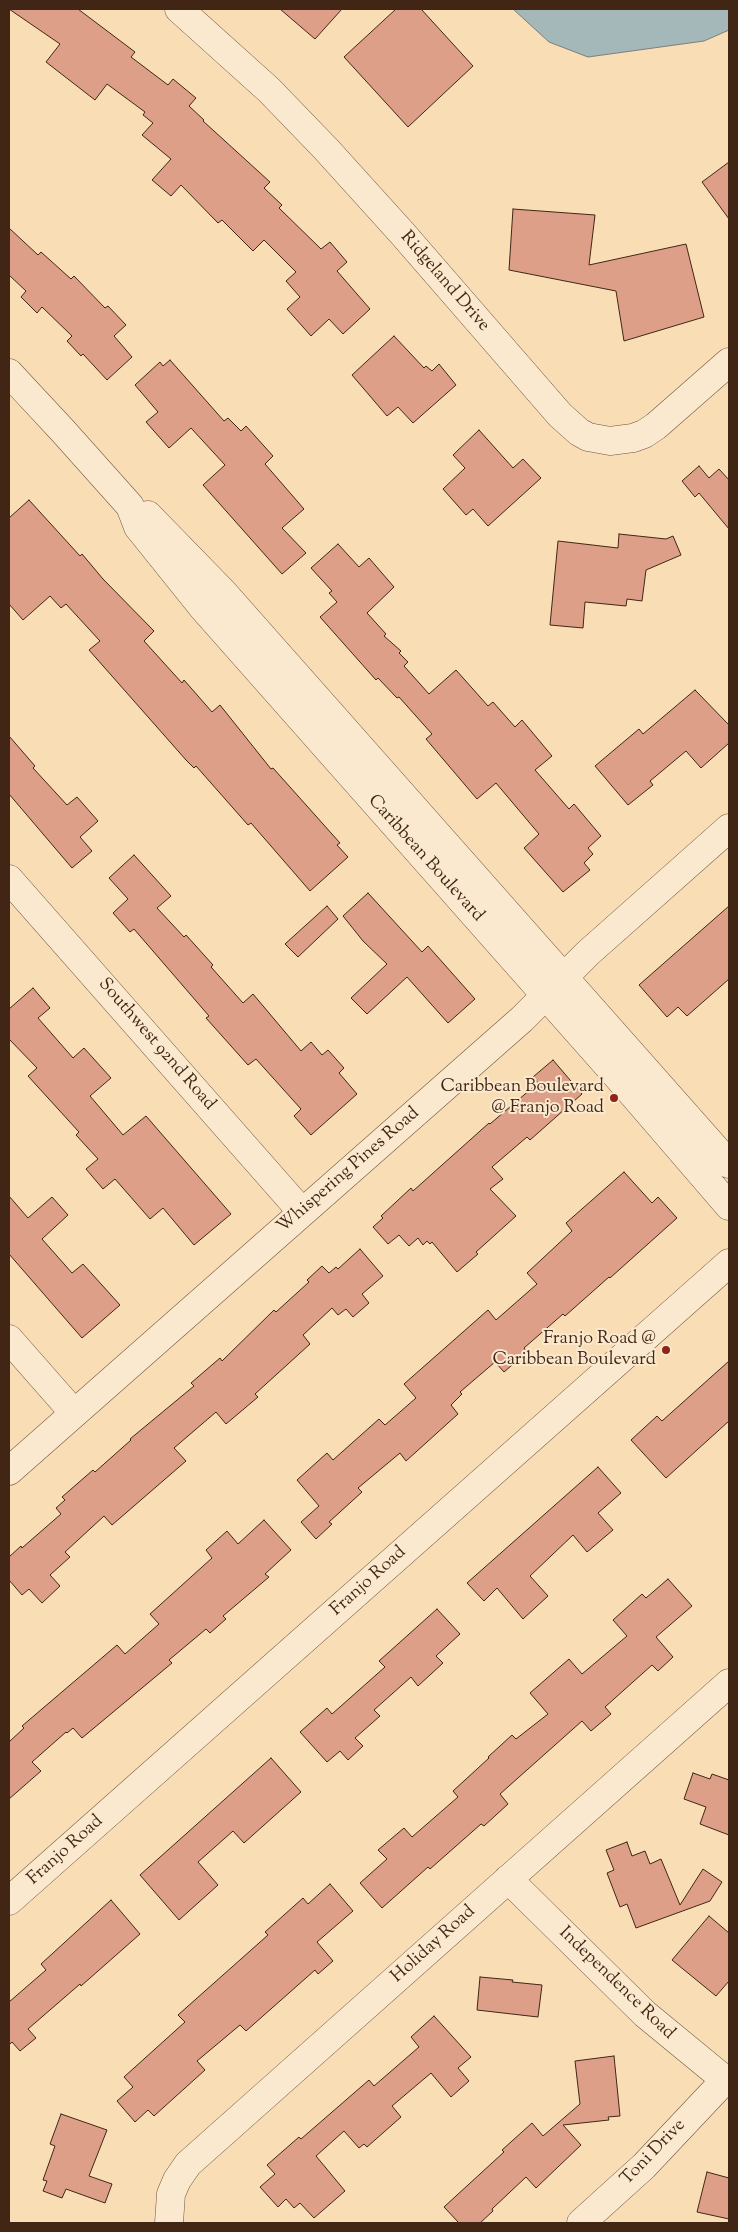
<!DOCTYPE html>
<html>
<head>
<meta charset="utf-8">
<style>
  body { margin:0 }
  #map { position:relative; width:738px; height:2232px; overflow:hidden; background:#f9ddb5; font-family:"Sorts Mill Goudy",serif }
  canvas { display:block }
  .frame { position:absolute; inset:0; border:10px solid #412616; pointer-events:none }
</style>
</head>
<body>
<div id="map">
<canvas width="738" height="2232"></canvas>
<div class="frame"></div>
</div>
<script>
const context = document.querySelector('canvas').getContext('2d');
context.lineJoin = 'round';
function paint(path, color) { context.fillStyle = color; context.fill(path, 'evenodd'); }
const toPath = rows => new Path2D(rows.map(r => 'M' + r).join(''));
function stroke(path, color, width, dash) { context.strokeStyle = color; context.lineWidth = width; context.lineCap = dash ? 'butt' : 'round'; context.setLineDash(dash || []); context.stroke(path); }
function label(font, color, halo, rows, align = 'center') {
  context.font = font + ' "Sorts Mill Goudy",serif'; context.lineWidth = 4; context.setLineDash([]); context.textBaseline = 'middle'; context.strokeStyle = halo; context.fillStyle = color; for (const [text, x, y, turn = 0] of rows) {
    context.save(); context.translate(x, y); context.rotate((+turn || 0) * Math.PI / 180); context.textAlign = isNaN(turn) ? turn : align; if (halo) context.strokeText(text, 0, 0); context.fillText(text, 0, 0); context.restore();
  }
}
const water = toPath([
  [513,9,729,9,729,30,704,41,588,57,549,42,513,9]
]);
const building = toPath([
  [9,9,78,9,135,52,131,57,168,85,173,79,196,98,189,106,204,120,203,121,270,182,264,188,282,205,279,208,321,249,330,242,347,262,337,271,370,309,343,334,329,319,311,336,287,309,300,297,286,281,296,272,264,240,253,251,222,220,218,223,181,185,171,196,152,180,171,159,142,135,153,123,143,115,145,112,107,84,95,100,46,62,60,44,9,9],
  [280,9,342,9,315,39,280,9],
  [396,9,421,9,473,66,408,127,344,57,396,9],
  [729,162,729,219,702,182,729,162],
  [513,209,595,215,589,265,686,244,704,317,624,341,616,291,509,270,513,209],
  [9,228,38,255,41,252,71,279,74,276,105,308,108,306,126,325,114,336,132,357,107,380,83,354,81,356,67,341,72,336,42,307,37,313,21,297,26,291,9,275,9,228],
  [394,336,424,368,426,366,432,371,439,364,456,385,413,423,398,407,387,416,352,375,394,336],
  [170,360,224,421,228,418,241,431,246,426,273,456,265,464,304,509,282,528,306,553,282,574,203,485,225,465,191,428,169,448,146,422,158,412,135,385,160,362,163,366,170,360],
  [479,430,513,468,523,459,541,478,488,526,473,509,466,515,443,489,465,468,453,455,479,430],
  [699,466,709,478,719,469,729,480,729,529,699,493,695,497,682,481,699,466],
  [29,500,80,556,82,554,103,579,154,631,144,641,182,683,184,680,212,712,220,705,271,769,273,768,340,843,337,845,348,857,310,891,251,823,248,825,196,766,194,768,186,760,89,650,100,641,66,604,61,608,50,596,23,620,9,604,9,518,29,500],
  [619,534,666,539,673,536,681,555,646,570,642,601,627,599,626,606,585,602,583,628,550,625,558,541,618,548,619,534],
  [338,544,359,567,369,558,394,587,367,613,386,634,384,636,401,651,399,653,408,662,404,666,429,694,456,670,488,706,493,702,515,727,522,720,552,756,535,770,569,809,574,804,601,836,588,848,593,854,584,863,590,870,563,892,524,848,539,834,496,783,477,799,426,739,432,734,399,697,397,698,378,678,376,680,320,617,337,602,329,593,332,591,311,568,338,544],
  [695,690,729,725,729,743,701,768,686,751,650,781,653,785,628,805,595,766,639,729,643,734,695,690],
  [9,736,35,766,33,768,67,805,77,797,98,821,80,837,92,851,72,868,9,794,9,736],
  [134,855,171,896,157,908,184,937,186,935,213,965,211,967,243,1003,253,994,301,1051,311,1042,322,1055,328,1050,344,1068,339,1073,357,1094,311,1135,294,1116,301,1109,256,1059,248,1065,206,1018,209,1016,134,929,130,932,113,913,128,899,109,878,134,855],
  [368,893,422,952,428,946,475,999,448,1023,407,977,367,1014,351,998,387,964,363,941,343,916,368,893],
  [327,906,338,919,298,957,285,944,327,906],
  [729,906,729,979,687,1016,678,1007,667,1017,639,985,729,906],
  [33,988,50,1008,38,1018,73,1058,84,1048,111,1078,90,1096,123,1135,146,1116,231,1214,194,1245,163,1208,150,1219,115,1179,103,1189,86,1169,98,1159,76,1135,79,1132,28,1076,37,1068,9,1039,9,1009,33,988],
  [553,1060,582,1094,530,1140,527,1137,492,1167,503,1179,490,1189,516,1216,476,1252,478,1254,457,1272,432,1242,430,1244,427,1241,423,1245,418,1238,409,1246,399,1235,388,1244,373,1227,383,1218,381,1216,411,1188,413,1191,489,1123,490,1124,538,1083,533,1077,553,1060],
  [624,1172,652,1203,658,1197,677,1218,610,1278,609,1277,565,1316,563,1314,524,1348,527,1352,504,1372,495,1362,460,1392,462,1394,451,1405,458,1414,406,1461,400,1453,358,1488,362,1492,329,1522,332,1524,316,1539,301,1522,319,1506,297,1480,327,1453,333,1460,379,1419,385,1425,416,1398,404,1384,488,1310,496,1320,537,1284,527,1273,572,1231,566,1223,624,1172],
  [9,1196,28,1218,52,1197,68,1215,42,1239,72,1273,83,1264,120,1305,82,1338,9,1254,9,1196],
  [360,1249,383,1276,362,1294,369,1303,353,1317,346,1309,338,1315,332,1308,303,1335,310,1344,255,1394,258,1397,226,1424,216,1412,174,1448,186,1461,112,1525,104,1516,65,1552,70,1557,50,1575,60,1586,42,1603,29,1589,22,1595,9,1580,9,1557,21,1546,22,1548,61,1514,56,1508,65,1500,62,1497,93,1470,95,1472,131,1440,130,1439,194,1386,191,1383,220,1358,222,1361,274,1310,276,1312,309,1282,307,1280,322,1266,329,1273,336,1267,338,1269,360,1249],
  [729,1361,729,1421,666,1478,631,1440,657,1416,662,1421,729,1361],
  [598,1467,621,1493,598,1513,613,1530,587,1552,573,1535,530,1576,548,1596,523,1619,497,1588,484,1601,467,1583,598,1467],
  [264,1520,291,1550,265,1574,269,1577,223,1616,226,1619,210,1633,206,1629,169,1660,172,1663,82,1738,73,1728,67,1733,66,1732,32,1762,41,1771,9,1799,9,1742,24,1728,22,1726,117,1645,125,1654,159,1624,150,1614,212,1558,206,1550,227,1531,238,1544,264,1520],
  [668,1579,692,1606,656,1637,673,1657,658,1671,652,1665,605,1707,611,1714,591,1731,582,1721,500,1794,508,1804,484,1826,481,1824,430,1869,428,1867,382,1908,360,1883,387,1859,378,1850,404,1828,412,1837,458,1797,453,1791,489,1758,488,1757,512,1735,516,1739,548,1714,530,1693,569,1659,582,1674,627,1636,613,1620,642,1594,646,1598,668,1579],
  [437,1609,460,1634,436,1656,443,1663,418,1686,411,1677,374,1710,380,1716,355,1738,363,1746,348,1760,340,1751,327,1762,300,1732,327,1708,332,1714,385,1667,379,1661,437,1609],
  [271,1758,301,1792,244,1843,233,1831,198,1862,218,1885,179,1920,140,1875,271,1758],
  [693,1773,710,1779,712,1774,729,1780,729,1835,700,1824,706,1807,684,1799,693,1773],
  [627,1842,632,1856,645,1851,650,1864,661,1859,680,1905,703,1869,722,1882,710,1901,636,1928,627,1904,620,1907,607,1873,614,1870,606,1850,627,1842],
  [330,1884,353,1911,317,1942,333,1961,318,1974,315,1970,246,2031,240,2025,197,2061,205,2070,154,2116,148,2110,135,2122,117,2101,133,2087,124,2077,185,2022,178,2015,268,1935,265,1932,303,1898,308,1904,330,1884],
  [111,1900,140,1934,81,1986,80,1984,28,2029,36,2038,20,2051,12,2042,9,2045,9,2002,46,1970,41,1964,111,1900],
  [709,1916,729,1933,729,1981,716,1996,672,1960,709,1916],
  [480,1977,513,1980,512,1982,542,1985,538,2017,477,2010,480,1977],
  [434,2016,471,2057,458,2068,469,2081,451,2097,431,2073,392,2106,401,2117,367,2147,364,2144,359,2148,344,2131,316,2156,345,2191,314,2218,300,2203,294,2208,286,2199,278,2207,260,2187,275,2174,267,2165,299,2137,301,2139,369,2080,374,2086,419,2047,411,2037,434,2016],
  [614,2056,620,2116,608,2117,609,2120,563,2125,581,2145,536,2188,526,2177,492,2209,493,2211,480,2223,459,2223,444,2207,504,2152,502,2150,532,2123,543,2136,580,2104,575,2061,614,2056],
  [61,2114,107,2130,89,2176,112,2184,105,2203,66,2189,62,2198,43,2191,47,2181,43,2180,55,2146,50,2144,61,2114],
  [707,2172,729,2178,729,2219,697,2212,707,2172]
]);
const minor = toPath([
  [179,9,269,90,326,149,402,233,560,415,579,432,588,437,610,441,633,438,644,434,656,426,729,362],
  [9,373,63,431,130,506,138,527,203,608,623,1083,729,1206],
  [148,515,223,592,729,1164],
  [9,879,302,1212],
  [9,1339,74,1413],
  [9,1471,522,1019,588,953,729,828],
  [508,1879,645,2014,729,2083],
  [9,1901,729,1263],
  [169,2223,171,2194,177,2180,188,2164,729,1683],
  [581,2223,644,2166,725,2080]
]);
const markers = [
  [614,1098,5,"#8f2418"],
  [666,1350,5,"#8f2418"]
];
const streetNames = [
  ["Ridgeland Drive",444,282,49],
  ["Caribbean Boulevard",425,859,48],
  ["Southwest 92nd Road",156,1045,49],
  ["Whispering Pines Road",349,1171,-41],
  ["Franjo Road",369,1582,-42],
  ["Franjo Road",66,1851,-42],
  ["Holiday Road",434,1945,-42],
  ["Independence Road",616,1984,44],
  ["Toni Drive",654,2153,-46]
];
const poiNames = [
  ["Caribbean Boulevard",604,1088],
  ["@ Franjo Road",604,1109],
  ["Franjo Road @",656,1340],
  ["Caribbean Boulevard",656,1361]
];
paint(water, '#a4b8ba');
stroke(water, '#7c7e78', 1);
paint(building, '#dd9f88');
stroke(building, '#412616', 1);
stroke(minor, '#6f543e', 29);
stroke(minor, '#fbe9cf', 28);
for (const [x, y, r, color] of markers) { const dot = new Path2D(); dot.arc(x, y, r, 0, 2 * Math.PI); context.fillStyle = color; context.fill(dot); stroke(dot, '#fbe9cf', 2); }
label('18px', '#412616', '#fbe9cf', streetNames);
label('18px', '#412616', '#fbe9cf', poiNames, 'right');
</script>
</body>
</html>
